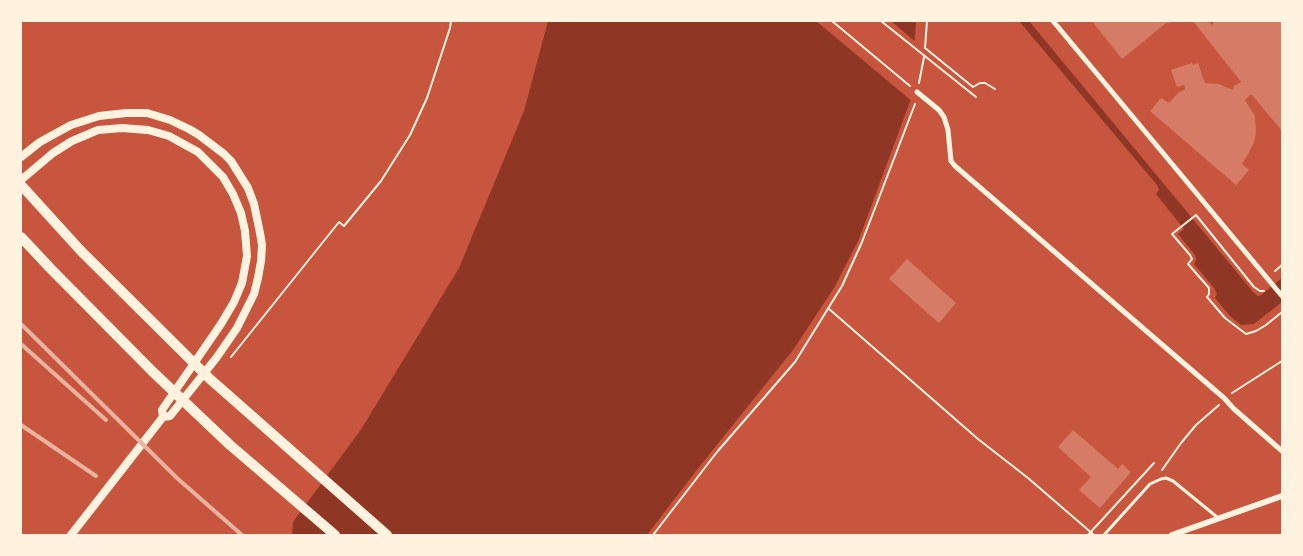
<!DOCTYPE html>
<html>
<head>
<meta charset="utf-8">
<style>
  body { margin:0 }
  #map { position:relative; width:1303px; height:556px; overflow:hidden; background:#c8553d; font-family:"Sofia Sans Condensed",sans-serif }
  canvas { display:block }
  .frame { position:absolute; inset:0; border:22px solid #fff3e0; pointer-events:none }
</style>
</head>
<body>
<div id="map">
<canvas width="1303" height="556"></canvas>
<div class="frame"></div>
</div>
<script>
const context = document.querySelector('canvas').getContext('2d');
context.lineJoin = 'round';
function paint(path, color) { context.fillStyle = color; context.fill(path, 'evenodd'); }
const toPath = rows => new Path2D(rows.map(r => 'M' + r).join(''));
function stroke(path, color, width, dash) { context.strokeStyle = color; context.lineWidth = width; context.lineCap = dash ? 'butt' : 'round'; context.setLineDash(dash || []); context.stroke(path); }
const water = toPath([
  [548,21,916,21,911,99,859,239,834,288,793,350,696,471,647,535,292,535,293,522,362,428,459,268,524,111],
  [1019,21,1029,21,1254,293,1258,296,1261,295,1282,278,1282,302,1254,324,1241,325,1230,316,1215,298,1217,294,1214,288,1194,264,1196,260,1195,255,1178,234,1184,229,1156,194,1159,190,1157,185]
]);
const pier = toPath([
  [816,21,891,21,918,44,913,102]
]);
const building = toPath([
  [1092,21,1171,21,1169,23,1166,23,1122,59],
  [1193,21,1208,21,1212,25,1215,21,1282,21,1282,131,1251,94,1245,100,1255,116,1256,133,1254,142,1248,154,1242,164,1249,170,1236,185,1150,111,1161,98,1169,103,1178,93,1185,89,1184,85,1177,87,1171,70,1192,63,1193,65,1198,63,1205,83,1219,84,1233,90,1234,86,1241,82],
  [907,259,956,303,939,323,889,279],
  [1073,430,1118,469,1122,464,1131,472,1100,508,1079,490,1091,477,1058,447]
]);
const path = toPath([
  [832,21,910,86],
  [881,21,976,97],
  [927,21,925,48,973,87,980,83,985,83,995,89],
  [919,83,924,57],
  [1275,271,1282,265],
  [1264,291,1260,291,1254,287,1196,215,1172,234,1190,255,1192,259,1188,264,1209,288,1209,294,1207,297,1225,318,1246,334,1256,331,1266,325,1282,312],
  [828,308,978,439,1028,478,1094,535],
  [231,357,339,222,344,226,381,181,410,135,427,98,450,28,451,21],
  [1232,393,1282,361],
  [1162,470,1181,443,1196,425,1219,405],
  [653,535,717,452,795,362,842,286,862,242,915,104],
  [1088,535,1154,463]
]);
const service = toPath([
  [1104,535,1150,484,1161,479,1166,478,1173,481,1217,517]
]);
const pedestrian = toPath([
  [1053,21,1282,296],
  [917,92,939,110,944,117,948,130,951,161,955,166,1224,398,1234,409,1282,451]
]);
const minor = toPath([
  [1172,535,1282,496]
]);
const tertiary = toPath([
  [21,157,40,142,71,125,99,116,126,113,147,113,170,120,189,129,199,135,224,154,231,161,248,188,254,204,260,233,262,245,261,261,258,278,254,294,237,328,217,357,170,416,163,417,71,535],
  [21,180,53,153,72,141,98,130,122,128,148,130,169,136,198,152,223,177,233,194,241,213,245,231,247,256,242,283,234,302,221,324,162,410,163,417]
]);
const primary = toPath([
  [21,185,81,251,210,379,387,535],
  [21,237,50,268,152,371,230,445,335,535]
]);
const rail = toPath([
  [21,324,178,479,242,535],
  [21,344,106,420],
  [21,425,96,476]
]);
paint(water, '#8f3625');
paint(pier, '#c8553d');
paint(building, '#d67c66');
stroke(path, '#fff3e0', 2);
stroke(service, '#fff3e0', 3);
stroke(pedestrian, '#fff3e0', 5);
stroke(minor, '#fff3e0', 6);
stroke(tertiary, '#fff3e0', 8);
stroke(primary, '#fff3e0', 10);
stroke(rail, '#e9b49f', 4);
</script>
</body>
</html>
